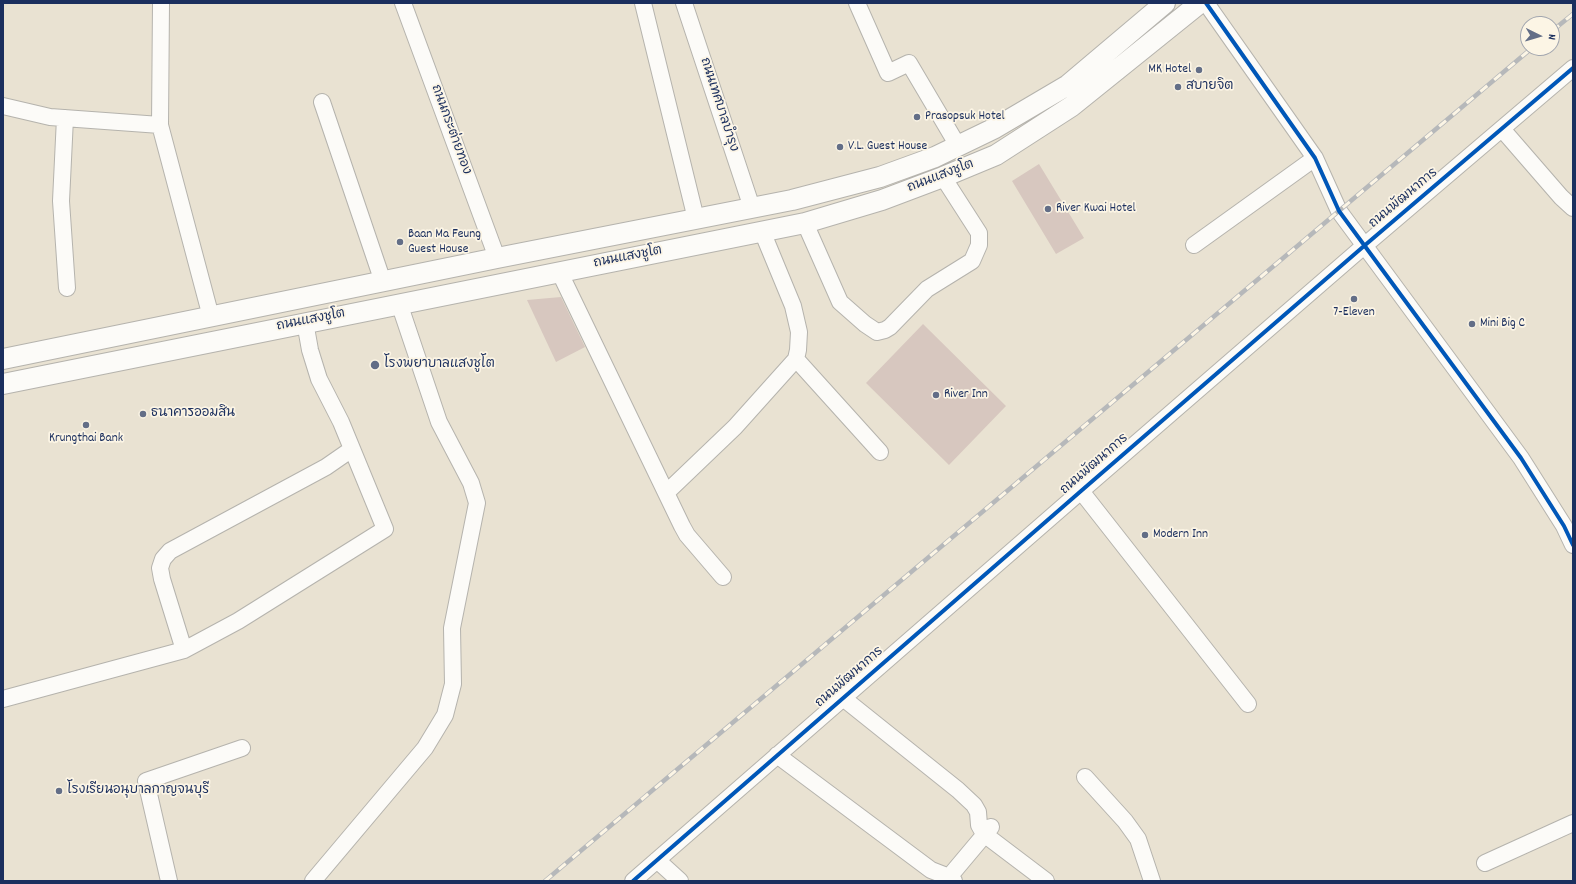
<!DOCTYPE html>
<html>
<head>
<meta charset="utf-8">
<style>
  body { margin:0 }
  #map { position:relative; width:1576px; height:884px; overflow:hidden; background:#e9e2d2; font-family:Dekko,sans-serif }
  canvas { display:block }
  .frame { position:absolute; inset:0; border:4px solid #1b2f5e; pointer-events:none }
  .north { position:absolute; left:1520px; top:16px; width:40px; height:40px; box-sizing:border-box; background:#fcf5e5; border:1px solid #a2a6af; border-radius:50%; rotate:95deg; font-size:11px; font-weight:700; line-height:16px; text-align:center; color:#1b2f5e }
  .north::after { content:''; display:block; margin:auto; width:14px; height:18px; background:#636e87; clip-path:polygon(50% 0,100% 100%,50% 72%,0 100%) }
</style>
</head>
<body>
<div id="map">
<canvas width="1576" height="884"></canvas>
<div class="frame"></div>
<div class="north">N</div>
</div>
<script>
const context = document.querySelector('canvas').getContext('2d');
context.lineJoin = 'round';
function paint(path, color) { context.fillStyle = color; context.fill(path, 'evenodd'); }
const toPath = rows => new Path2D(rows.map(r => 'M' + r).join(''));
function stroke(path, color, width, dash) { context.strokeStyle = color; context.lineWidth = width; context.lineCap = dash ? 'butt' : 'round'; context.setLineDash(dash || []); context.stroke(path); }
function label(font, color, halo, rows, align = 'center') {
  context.font = font + ' Dekko,"Playpen Sans Thai",sans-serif'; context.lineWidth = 3.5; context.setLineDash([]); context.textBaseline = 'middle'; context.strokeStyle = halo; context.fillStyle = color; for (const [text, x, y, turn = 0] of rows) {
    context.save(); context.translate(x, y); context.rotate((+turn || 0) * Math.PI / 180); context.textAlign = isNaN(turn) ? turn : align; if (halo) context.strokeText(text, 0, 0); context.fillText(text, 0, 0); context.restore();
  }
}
const building = toPath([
  [1039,164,1084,238,1056,254,1012,181],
  [561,297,585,347,556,362,527,300],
  [923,324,1006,406,949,465,866,383]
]);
const minor = toPath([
  [161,3,160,125,211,317],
  [403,3,497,258],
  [643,3,696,219],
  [684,3,752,208],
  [857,3,888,73,909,63,958,146],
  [1206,3,1315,158,1339,211,1521,458,1564,526,1573,545],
  [322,102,383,282],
  [3,106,50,117,160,125],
  [65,118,61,201,67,288],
  [1502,129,1561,197,1573,208],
  [805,223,840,302,865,324,877,332,885,330,890,327,927,289,972,261,979,245,979,233,943,177],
  [1194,245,1315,158],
  [559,271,682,526,687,535,723,577],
  [796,359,880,452],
  [1081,491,1248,704],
  [666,493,735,427,796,359,798,350,799,332,793,306,762,231],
  [184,650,162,579,160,568,163,559,170,551,326,467,352,449],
  [843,698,958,790,974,805,978,812,979,825,984,834,1046,881],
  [3,699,184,650,238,621,385,529,341,422,319,379,310,350,305,322],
  [777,755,931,870,949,877,954,881],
  [1085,777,1125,821,1138,839,1152,881],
  [657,860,680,881],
  [1485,863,1573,823],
  [949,877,991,827],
  [169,881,146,781,242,748],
  [313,881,425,748,445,715,453,684,452,628,477,503,471,483,439,422,399,303],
  [633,881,1081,491,1364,246,1573,68]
]);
const major = toPath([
  [3,359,497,258,792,200,880,177,935,157,995,128,1068,85,1165,3],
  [3,384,805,223,882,200,943,177,996,155,1072,106,1200,3]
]);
const rail = toPath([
  [1552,31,1573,14],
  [545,881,1532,48]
]);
const cycleway = toPath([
  [1206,3,1315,158,1339,211,1521,458,1564,526,1573,545],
  [633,881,1081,491,1364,246,1573,68]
]);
const markers = [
  [1199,70,4,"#636e87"],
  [1178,87,4,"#636e87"],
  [917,117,4,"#636e87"],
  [840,147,4,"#636e87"],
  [1048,209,4,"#636e87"],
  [400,242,4,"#636e87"],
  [1354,299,4,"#636e87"],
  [1472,324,4,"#636e87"],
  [375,365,5,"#636e87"],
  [936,395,4,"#636e87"],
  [143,414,4,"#636e87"],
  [86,425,4,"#636e87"],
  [1145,535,4,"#636e87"],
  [59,791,4,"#636e87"]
];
const poiNames = [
  ["MK Hotel",1191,70,"right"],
  ["สบายจิต",1186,87],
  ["Prasopsuk Hotel",925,117],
  ["V.L. Guest House",848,147],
  ["River Kwai Hotel",1056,209],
  ["Baan Ma Feung",408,235],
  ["Guest House",408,250],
  ["7-Eleven",1354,313,"center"],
  ["Mini Big C",1480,324],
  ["โรงพยาบาลแสงชูโต",384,365],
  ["River Inn",944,395],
  ["ธนาคารออมสิน",151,414],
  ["Krungthai Bank",86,439,"center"],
  ["Modern Inn",1153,535],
  ["โรงเรียนอนุบาลกาญจนบุรี",67,791]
];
const streetNames = [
  ["ถนนเทศบาลบำรุง",718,105,72],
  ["ถนนกระต่ายทอง",450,130,70],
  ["ถนนแสงชูโต",941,177,-21],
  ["ถนนพัฒนาการ",1404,199,-40],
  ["ถนนแสงชูโต",628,258,-11],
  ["ถนนแสงชูโต",311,321,-11],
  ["ถนนพัฒนาการ",1095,465,-41],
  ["ถนนพัฒนาการ",850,678,-41]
];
paint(building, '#d7c7bf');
stroke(minor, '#b5b3ad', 18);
stroke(major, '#b5b3ad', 22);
stroke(minor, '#fcfbf8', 16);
stroke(major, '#fcfbf8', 20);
stroke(rail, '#b6b8ba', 4.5);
stroke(rail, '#fcf5e5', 3, [9]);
stroke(cycleway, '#0057b8', 4);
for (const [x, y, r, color] of markers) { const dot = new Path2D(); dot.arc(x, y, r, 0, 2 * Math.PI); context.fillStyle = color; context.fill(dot); stroke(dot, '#fcf5e5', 1.5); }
label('13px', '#1b2f5e', '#fcf5e5', poiNames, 'left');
label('13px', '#1b2f5e', '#fcf5e5', streetNames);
</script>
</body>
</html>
